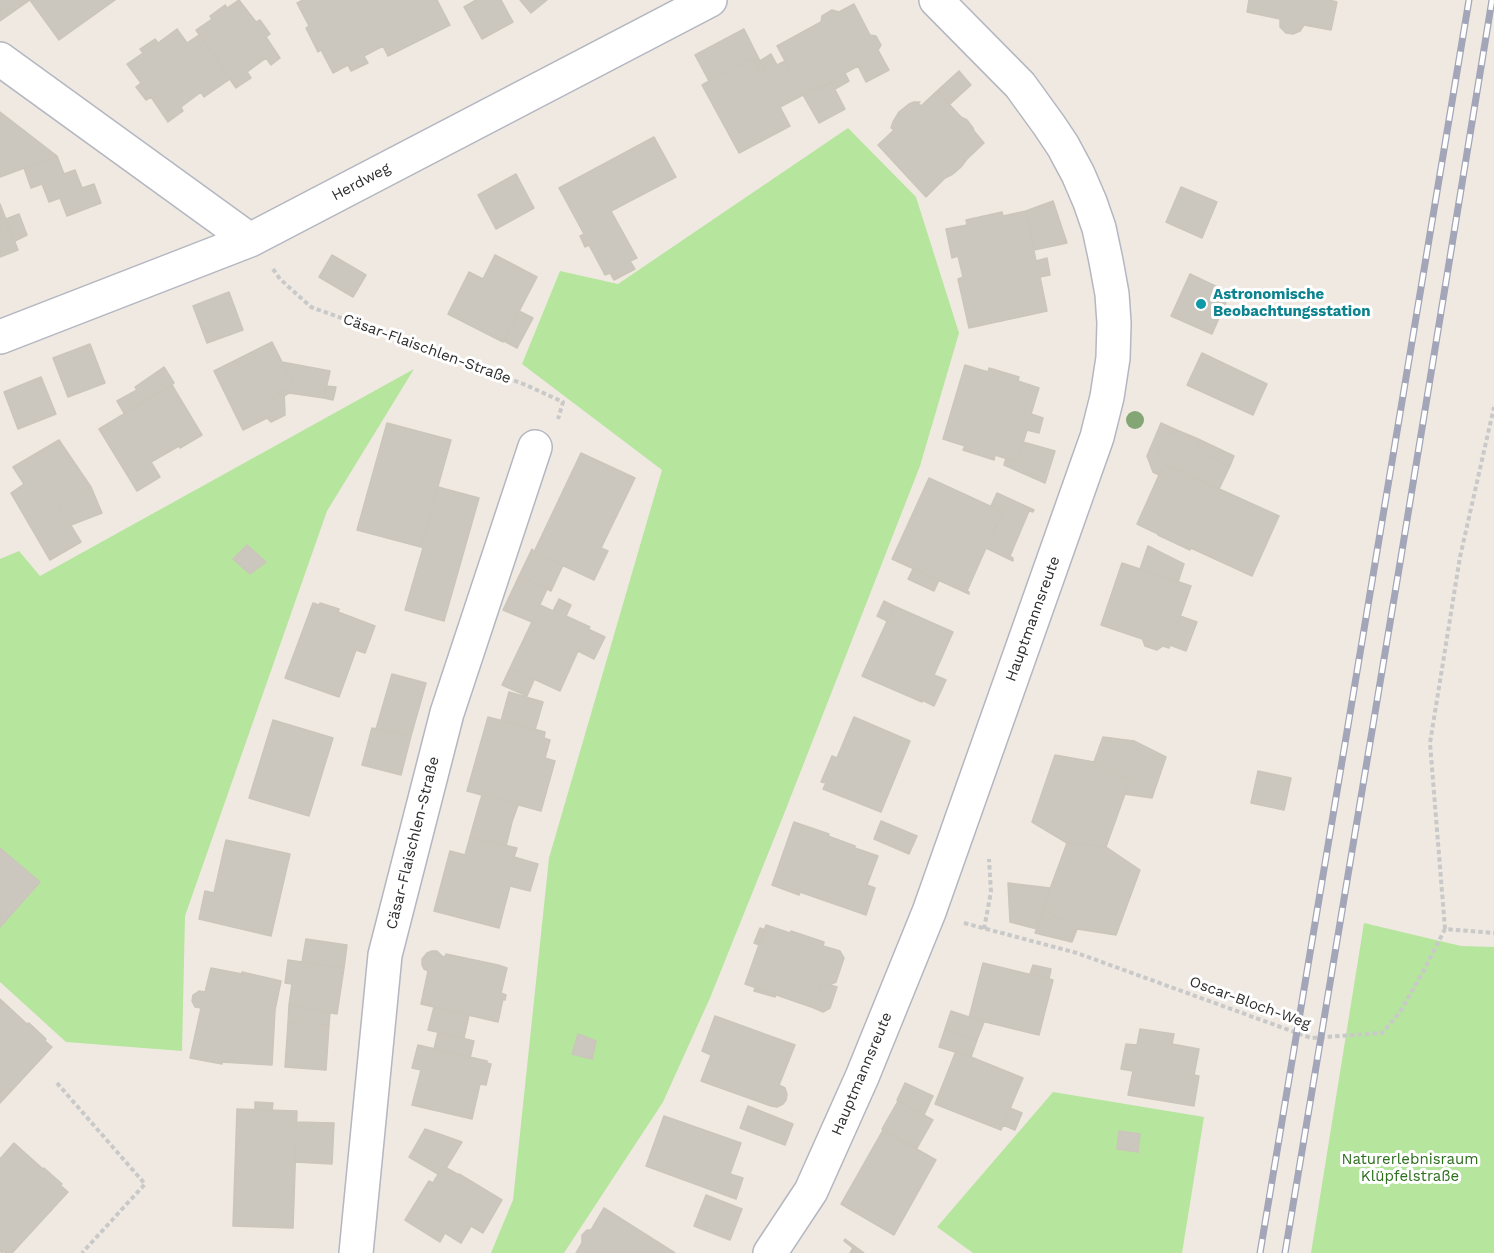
<!DOCTYPE html>
<html>
<head>
<meta charset="utf-8">
<style>
  body { margin:0 }
  canvas { display:block; background:#efe9e1 }
</style>
</head>
<body>
<canvas width="1494" height="1253"></canvas>
<script>
const context = document.querySelector('canvas').getContext('2d');
context.lineJoin = 'round';
function paint(path, color) { context.fillStyle = color; context.fill(path, 'evenodd'); }
const toPath = rows => new Path2D(rows.map(r => 'M' + r).join(''));
function stroke(path, color, width, dash) { context.strokeStyle = color; context.lineWidth = width; context.lineCap = dash ? 'butt' : 'round'; context.setLineDash(dash || []); context.stroke(path); }
function label(font, color, halo, rows, align = 'center') {
  context.font = font + ' "Work Sans",sans-serif'; context.lineWidth = 6; context.setLineDash([]); context.textBaseline = 'middle'; context.strokeStyle = halo; context.fillStyle = color; for (const [text, x, y, turn = 0] of rows) {
    context.save(); context.translate(x, y); context.rotate((+turn || 0) * Math.PI / 180); context.textAlign = isNaN(turn) ? turn : align; if (halo) context.strokeText(text, 0, 0); context.fillText(text, 0, 0); context.restore();
  }
}
const green = toPath([
  [848,128,916,197,959,333,920,466,784,814,710,998,663,1102,564,1253,491,1253,513,1200,549,858,662,470,522,364,560,271,618,284],
  [414,369,327,511,185,916,182,1051,66,1042,0,982,0,559,19,551,40,576],
  [1364,923,1461,946,1494,947,1494,1253,1311,1253],
  [1053,1092,1204,1117,1182,1253,973,1253,937,1227]
]);
const building = toPath([
  [0,0,30,0,0,21,0,0],
  [30,0,115,0,59,40,30,0],
  [239,0,256,22,260,20,270,34,266,37,280,58,271,65,266,58,247,72,251,78,236,88,196,30,212,19,210,16,225,5,227,8,239,0],
  [303,0,437,0,450,25,388,56,383,46,364,56,368,63,351,71,348,65,333,73,321,50,318,52,306,28,309,26,297,3,303,0],
  [476,0,501,0,513,22,482,39,464,7,476,0],
  [520,0,547,0,531,13,520,0],
  [1249,0,1329,0,1337,2,1331,30,1304,25,1300,31,1293,34,1286,33,1280,27,1280,19,1247,12,1249,0],
  [854,4,870,35,876,36,881,45,878,50,889,70,866,82,858,66,845,73,849,81,835,89,831,82,820,89,819,87,803,95,777,46,821,22,822,16,832,10,839,12,854,4],
  [177,29,187,43,199,35,230,79,204,97,201,92,181,107,183,111,168,122,151,97,146,100,136,87,141,83,127,64,143,53,140,49,155,39,158,43,177,29],
  [744,29,765,71,761,73,753,57,709,81,695,55,744,29],
  [771,54,777,65,785,61,803,95,780,107,790,126,739,153,702,85,753,57,761,73,765,71,760,61,771,54],
  [959,71,971,85,950,104,937,91,959,71],
  [831,82,845,109,819,123,803,95,819,87,820,89,831,82],
  [937,91,961,117,967,120,973,128,974,131,984,143,967,159,961,167,953,174,945,178,926,197,878,145,894,130,891,128,893,122,899,112,909,104,914,102,920,102,918,103,921,106,937,91],
  [0,112,57,156,0,177,0,112],
  [654,137,676,177,611,211,637,258,630,261,635,269,614,280,610,273,605,275,589,245,585,247,580,236,584,234,559,188,654,137],
  [57,156,64,174,75,170,82,188,94,184,101,203,67,216,60,198,49,202,42,184,31,188,24,168,57,156],
  [516,174,534,208,496,229,478,195,516,174],
  [1181,187,1217,202,1202,238,1166,222,1181,187],
  [1053,201,1067,243,1034,250,1026,211,1053,201],
  [0,204,18,250,0,257,0,204],
  [1026,211,1036,261,1047,258,1050,275,1040,277,1047,311,969,328,958,279,963,277,958,256,952,258,946,229,967,225,966,220,1002,212,1003,216,1026,211],
  [19,214,27,235,15,241,6,219,19,214],
  [332,255,366,275,353,297,319,277,332,255],
  [495,255,537,277,503,342,448,314,469,272,483,279,495,255],
  [1190,274,1230,293,1212,334,1171,316,1190,274],
  [229,292,243,330,207,343,193,306,229,292],
  [519,311,533,318,517,348,504,341,519,311],
  [272,342,294,386,260,404,267,418,243,430,214,371,272,342],
  [90,344,105,383,68,397,53,358,90,344],
  [1202,353,1267,384,1253,415,1187,385,1202,353],
  [282,362,330,371,324,398,289,393,284,396,284,391,294,386,282,362],
  [965,365,988,372,989,368,1019,377,1018,381,1039,388,1031,414,1043,418,1039,433,1027,430,1017,462,995,455,994,460,963,450,965,446,943,439,965,365],
  [164,367,174,383,124,413,117,401,137,390,135,387,164,367],
  [41,377,56,414,18,429,4,392,41,377],
  [172,385,202,435,180,448,179,446,151,462,160,477,137,491,99,429,172,385],
  [326,386,336,387,333,400,324,398,326,386],
  [284,391,285,415,271,422,267,418,260,404,284,391],
  [387,423,451,440,421,547,357,530,387,423],
  [1161,423,1179,431,1164,437,1157,452,1164,464,1159,475,1153,472,1147,456,1161,423],
  [1179,431,1196,438,1201,453,1230,466,1219,489,1164,464,1157,452,1164,437,1179,431],
  [1196,438,1234,456,1230,466,1201,453,1196,438],
  [59,440,91,487,59,506,81,542,50,560,11,493,24,484,13,467,59,440],
  [1023,442,1055,451,1045,483,1004,465,1006,458,1017,462,1023,442],
  [581,453,635,478,601,548,608,551,594,580,534,552,581,453],
  [1164,464,1279,516,1252,576,1191,548,1190,550,1158,535,1158,534,1137,524,1164,464],
  [929,478,1003,512,991,536,993,537,992,539,990,539,967,591,969,592,969,594,892,559,929,478],
  [91,487,102,513,71,525,59,506,91,487],
  [438,487,479,498,444,621,405,610,423,548,421,547,438,487],
  [997,493,1034,510,1033,512,1029,511,1010,556,1013,558,1013,561,986,548,990,539,992,539,993,537,991,536,1003,512,991,506,997,493],
  [247,545,266,562,250,574,233,559,247,545],
  [1148,546,1184,564,1178,582,1140,569,1148,546],
  [532,549,534,552,563,565,551,591,519,576,532,549],
  [1122,563,1191,586,1169,648,1101,625,1122,563],
  [913,569,939,580,934,591,908,579,913,569],
  [519,576,547,589,532,622,503,610,519,576],
  [559,599,571,605,566,616,590,627,588,629,605,637,594,659,578,651,560,691,510,668,540,605,553,611,559,599],
  [884,601,894,606,887,621,877,616,884,601],
  [313,603,319,605,320,603,339,609,338,612,375,626,365,653,356,650,339,697,285,678,313,603],
  [894,606,953,632,934,675,946,680,934,706,922,700,922,702,862,676,894,606],
  [1180,616,1197,622,1186,651,1170,645,1180,616],
  [1142,638,1163,646,1157,650,1145,646,1142,638],
  [510,668,534,680,527,696,502,685,510,668],
  [392,674,426,683,411,736,376,729,392,674],
  [509,692,543,702,535,730,501,721,509,692],
  [488,717,545,732,544,738,550,740,545,758,555,761,541,811,467,791,488,717],
  [854,717,910,741,881,812,823,789,826,783,821,782,832,756,837,758,854,717],
  [273,720,333,738,309,816,249,798,273,720],
  [372,728,411,736,401,775,362,765,372,728],
  [1103,737,1134,741,1166,757,1152,798,1124,794,1130,780,1094,762,1103,737],
  [1055,755,1094,762,1130,780,1106,847,1067,843,1032,822,1055,755],
  [1258,771,1291,778,1284,810,1251,803,1258,771],
  [482,795,518,805,512,822,477,812,482,795],
  [477,812,512,822,506,846,470,837,477,812],
  [881,821,917,836,909,854,874,839,881,821],
  [794,822,829,834,828,836,855,846,855,848,878,856,867,885,875,888,866,915,800,892,799,895,772,885,794,822],
  [470,837,517,848,514,857,538,864,530,891,510,886,499,928,434,911,450,851,465,855,470,837],
  [226,840,290,854,271,936,199,919,205,891,214,893,226,840],
  [1067,843,1106,847,1140,870,1116,935,1077,929,1043,908,1067,843],
  [0,848,40,882,0,927,0,848],
  [1008,883,1050,888,1037,929,1010,922,1008,883],
  [1044,909,1077,929,1072,942,1035,933,1044,909],
  [766,925,790,933,791,931,824,942,823,946,840,951,844,958,836,982,829,985,823,983,814,1008,745,984,766,925],
  [760,928,765,930,759,945,754,943,760,928],
  [306,939,347,945,344,968,302,962,306,939],
  [432,951,437,951,442,956,445,957,446,954,498,965,507,968,501,993,506,995,505,1000,503,999,498,1022,421,1004,428,971,424,969,422,965,422,959,427,953,432,951],
  [288,960,344,968,337,1014,289,1005,292,984,285,983,288,960],
  [983,963,1053,980,1039,1035,969,1018,983,963],
  [1033,965,1051,969,1049,979,1030,974,1033,965],
  [211,968,242,974,242,972,281,981,275,1010,272,1065,222,1062,222,1064,190,1058,201,1008,195,1007,192,1001,193,995,199,991,205,992,211,968],
  [823,983,837,987,830,1008,823,1012,814,1008,823,983],
  [755,988,776,995,775,997,754,991,755,988],
  [0,999,27,1024,29,1023,46,1039,45,1041,52,1047,0,1103,0,999],
  [289,1005,330,1013,329,1025,288,1023,289,1005],
  [434,1007,469,1015,464,1038,428,1030,434,1007],
  [951,1011,984,1022,977,1040,945,1029,951,1011],
  [715,1016,795,1045,779,1085,785,1088,787,1094,786,1100,783,1104,777,1107,771,1106,701,1081,711,1055,702,1051,715,1016],
  [288,1023,329,1025,326,1070,285,1067,288,1023],
  [945,1029,977,1040,971,1057,939,1047,945,1029],
  [1140,1029,1174,1034,1172,1044,1199,1049,1194,1075,1199,1076,1194,1106,1128,1095,1133,1071,1121,1069,1126,1044,1137,1045,1140,1029],
  [438,1032,474,1041,470,1058,434,1049,438,1032],
  [578,1034,596,1041,592,1059,572,1054,578,1034],
  [418,1045,487,1061,487,1063,491,1064,486,1085,480,1084,472,1119,412,1105,421,1070,412,1068,418,1045],
  [956,1051,1023,1078,1001,1130,935,1104,956,1051],
  [905,1083,933,1096,924,1115,897,1100,905,1083],
  [898,1101,933,1120,917,1148,882,1129,898,1101],
  [255,1102,273,1103,272,1110,255,1109,255,1102],
  [748,1106,793,1124,785,1145,740,1128,748,1106],
  [1010,1108,1022,1113,1015,1130,1003,1125,1010,1108],
  [237,1109,297,1111,293,1228,233,1226,237,1109],
  [664,1116,741,1143,730,1174,743,1178,736,1199,646,1166,664,1116],
  [296,1122,334,1123,332,1164,295,1162,296,1122],
  [425,1129,462,1142,446,1168,443,1166,438,1174,409,1157,425,1129],
  [883,1130,936,1160,894,1235,841,1204,883,1130],
  [1119,1131,1140,1134,1138,1152,1117,1149,1119,1131],
  [14,1143,43,1169,44,1168,62,1184,60,1185,68,1192,12,1253,6,1253,3,1251,2,1253,0,1251,0,1159,14,1143],
  [443,1166,459,1175,459,1174,502,1200,483,1233,471,1226,461,1243,445,1233,440,1242,405,1220,429,1181,433,1183,443,1166],
  [706,1195,742,1209,730,1240,694,1226,706,1195],
  [604,1208,675,1253,576,1253,582,1243,582,1235,587,1230,591,1230,604,1208],
  [845,1239,864,1253,850,1253,853,1248,844,1241,845,1239]
]);
const path = toPath([
  [273,269,280,279,311,307,526,385,563,402,558,419],
  [964,923,1077,953,1311,1038,1382,1033,1400,1012,1424,970,1445,929,1494,933],
  [984,929,991,892,989,859],
  [1445,929,1430,743,1460,557,1494,407],
  [57,1083,145,1184,82,1253]
]);
const minor = toPath([
  [0,59,250,240],
  [0,337,250,240,710,0],
  [356,1253,385,955,447,713,535,447],
  [770,1253,811,1191,862,1077,929,912,1097,437,1107,397,1113,358,1114,323,1112,294,1106,261,1099,228,1090,202,1078,174,1063,146,1049,125,1020,85,936,0]
]);
const rail = toPath([
  [1260,1253,1469,0],
  [1285,1253,1401,557,1492,0]
]);
const trees = [
  [1135,420]
];
const markers = [
  [1201,304,6,"#0f9aa8"]
];
const streetNames = [
  ["Herdweg",361,182,-28],
  ["Cäsar-Flaischlen-Straße",427,349,20],
  ["Hauptmannsreute",1033,619,-70],
  ["Cäsar-Flaischlen-Straße",413,843,-76],
  ["Oscar-Bloch-Weg",1250,1003,20],
  ["Hauptmannsreute",862,1074,-67]
];
const cultureNames = [
  ["Astronomische",1213,295],
  ["Beobachtungsstation",1213,312]
];
const parkNames = [
  ["Naturerlebnisraum",1410,1160],
  ["Klüpfelstraße",1410,1177]
];
paint(green, '#b6e59e');
paint(building, '#cbc7bf');
stroke(building, '#cbc5ba', 1.5);
stroke(minor, '#b4b7c1', 36);
stroke(path, '#c9c9c9', 4, [4.5, 3]);
stroke(minor, '#fff', 33);
stroke(rail, '#a3a6b8', 7);
stroke(rail, '#fff', 4.5, [14]);
context.fillStyle = '#84a574';
for (const [x, y] of trees) { context.beginPath(); context.arc(x, y, 9, 0, 2 * Math.PI); context.fill(); }
for (const [x, y, r, color] of markers) { const dot = new Path2D(); dot.arc(x, y, r, 0, 2 * Math.PI); context.fillStyle = color; context.fill(dot); stroke(dot, '#fff', 2); }
label('15px', '#2e2e2e', '#fff', streetNames);
label('bold 15px', '#0d838f', '#fff', cultureNames, 'left');
label('15px', '#2c6e1b', '#fff', parkNames);
</script>
</body>
</html>
